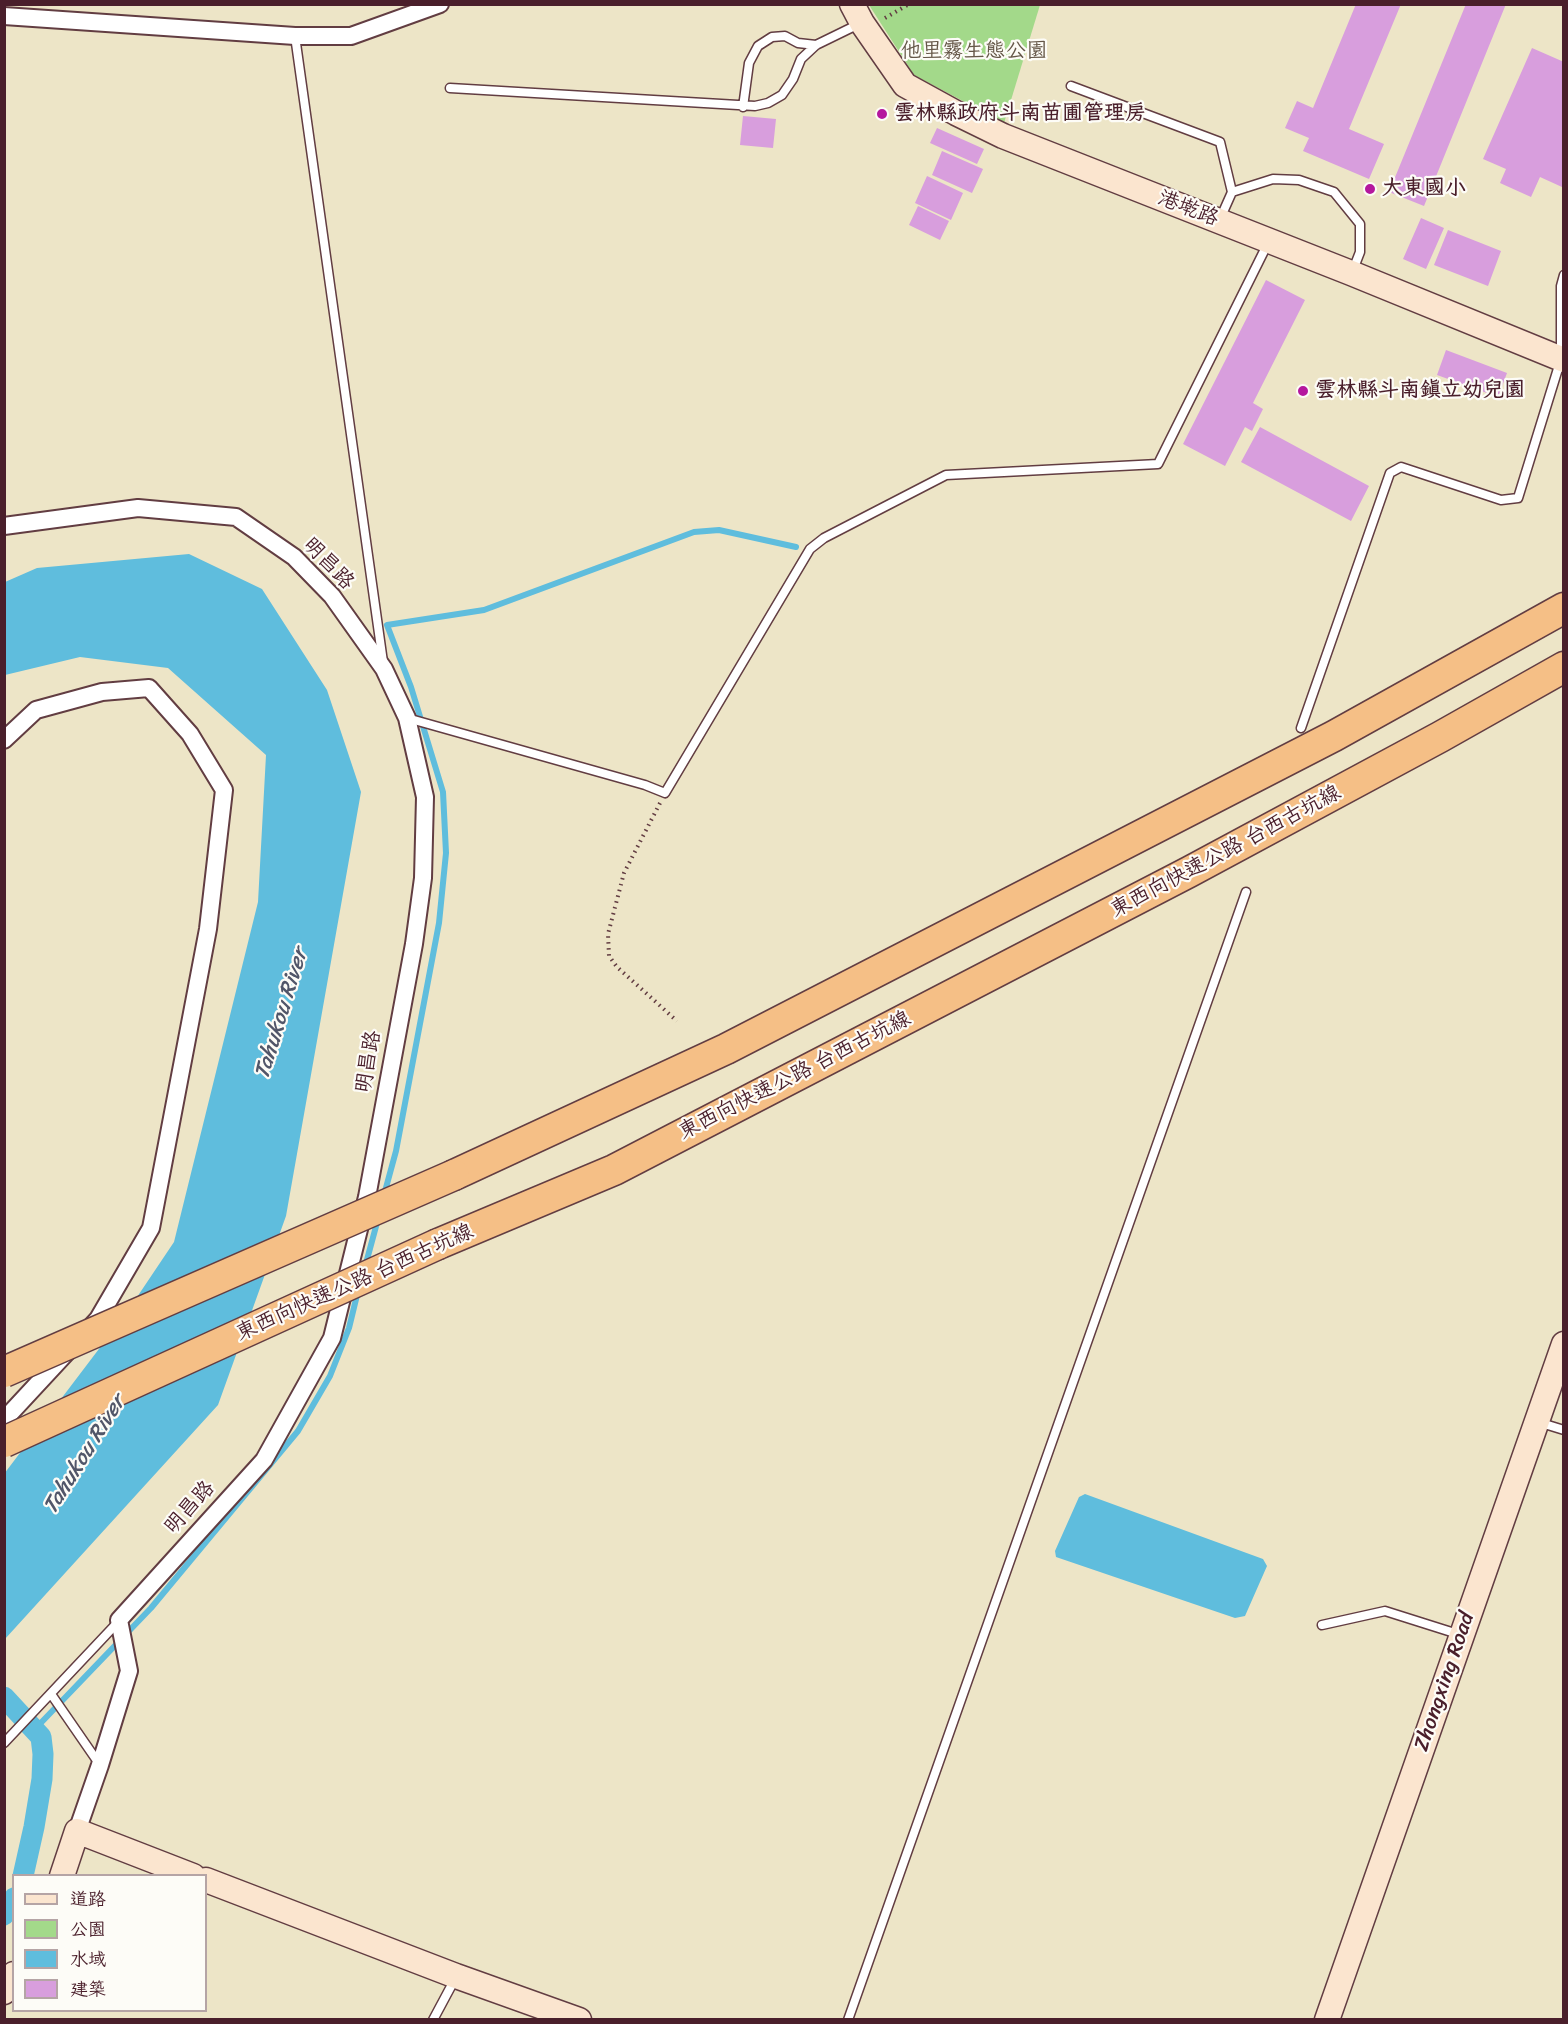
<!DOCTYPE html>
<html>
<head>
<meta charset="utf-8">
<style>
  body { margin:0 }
  #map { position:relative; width:1568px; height:2024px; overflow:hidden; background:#ede5c7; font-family:Sriracha,"LXGW WenKai TC",sans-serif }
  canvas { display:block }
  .frame { position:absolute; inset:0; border:6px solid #4a1f2b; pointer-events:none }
  .legend { position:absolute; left:12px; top:1874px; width:195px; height:138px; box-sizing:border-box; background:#fdfcf7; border:2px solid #b5a4a5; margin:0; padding:8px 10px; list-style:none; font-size:18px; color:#4a1f2b }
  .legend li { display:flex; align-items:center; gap:12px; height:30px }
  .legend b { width:30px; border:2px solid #b5a4a5 }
</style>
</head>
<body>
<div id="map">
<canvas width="1568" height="2024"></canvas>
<div class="frame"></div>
<ul class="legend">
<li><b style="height:8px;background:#fbe5cf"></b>道路</li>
<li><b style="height:16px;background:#a3d98a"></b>公園</li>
<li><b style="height:16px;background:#5fbddd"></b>水域</li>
<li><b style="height:16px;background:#d89edd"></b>建築</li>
</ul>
</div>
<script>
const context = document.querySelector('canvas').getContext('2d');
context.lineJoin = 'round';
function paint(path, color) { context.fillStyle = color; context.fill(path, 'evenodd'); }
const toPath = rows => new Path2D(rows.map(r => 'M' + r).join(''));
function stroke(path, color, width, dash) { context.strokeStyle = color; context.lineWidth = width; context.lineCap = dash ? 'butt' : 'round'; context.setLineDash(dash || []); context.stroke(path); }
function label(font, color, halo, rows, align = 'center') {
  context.font = font + ' Sriracha,"LXGW WenKai TC",sans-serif'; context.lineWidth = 4.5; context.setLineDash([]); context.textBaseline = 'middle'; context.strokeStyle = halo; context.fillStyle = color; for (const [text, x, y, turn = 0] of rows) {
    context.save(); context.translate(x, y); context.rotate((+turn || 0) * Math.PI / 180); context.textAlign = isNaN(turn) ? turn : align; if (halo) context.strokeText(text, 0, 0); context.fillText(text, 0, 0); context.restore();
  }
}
const green = toPath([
  [869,5,1040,5,1004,123,914,75]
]);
const water = toPath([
  [189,554,262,589,327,690,361,792,286,1216,218,1405,5,1639,4,1474,127,1312,174,1242,258,902,266,755,168,668,80,657,5,675,5,582,37,568],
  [1085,1494,1263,1559,1267,1566,1245,1616,1235,1618,1056,1557,1055,1551,1079,1497]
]);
const stream = toPath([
  [384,1195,396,1151,439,923,446,853,443,792,411,687,387,625,484,610,694,532,719,530,796,547],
  [365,1267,378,1219],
  [35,1729,151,1608,298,1431,330,1376,349,1328,358,1291]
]);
const canal = toPath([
  [4,1697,41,1737,43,1754,42,1779,34,1827,23,1876],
  [4,1915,14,1898]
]);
const building = toPath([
  [1356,4,1401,4,1349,129,1384,144,1369,179,1303,151,1309,138,1285,128,1297,101,1313,108],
  [1466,4,1506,4,1424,206,1389,192],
  [1532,48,1564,62,1564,185,1562,187,1540,177,1531,197,1500,183,1506,169,1483,159],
  [743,116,776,119,773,148,740,145],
  [937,128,984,149,977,164,930,143],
  [942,151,983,169,972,193,932,175],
  [927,176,963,193,951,220,915,203],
  [918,206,949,221,940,240,909,225],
  [1421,218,1444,228,1426,269,1403,259],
  [1448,230,1501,251,1488,286,1434,265],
  [1266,280,1305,300,1253,403,1263,409,1252,431,1245,427,1225,466,1183,444],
  [1446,350,1507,373,1498,397,1437,375],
  [1260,427,1369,486,1351,521,1241,462]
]);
const path = toPath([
  [885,18,909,4],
  [660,803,624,873,608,934,609,956,617,967,677,1021]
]);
const lane = toPath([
  [295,36,383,662],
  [1071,86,1220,142,1232,192],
  [450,88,755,106,768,103,782,95,793,79,801,59,816,45,859,24],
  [743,107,749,63,758,46,772,37,785,36,798,43,816,45],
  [1220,219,1232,192,1273,179,1299,180,1334,192,1360,224,1360,252,1353,270],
  [407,718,645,785,665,793,810,549,824,538,946,475,1158,464,1269,241],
  [1301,728,1390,473,1401,467,1501,500,1518,498,1561,359,1561,286,1564,275],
  [1538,1422,1564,1430],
  [1322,1625,1385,1611,1461,1635],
  [51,1694,100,1765],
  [4,1743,119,1621],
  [433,2020,456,1977],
  [848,2020,1246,892]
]);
const street = toPath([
  [4,16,295,36,351,36,440,4],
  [4,526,138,508,236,517,294,557,332,596,384,669,407,718,425,797,423,878,414,944,367,1197,332,1338,264,1460,119,1620,129,1671,100,1765,77,1831],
  [4,740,36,710,102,692,149,688,190,734,224,790,208,929,151,1228,98,1319,88,1330],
  [4,1420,68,1351]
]);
const secondary = toPath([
  [852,4,862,23,905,85,956,113,1003,136,1351,273,1564,360],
  [62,1876,77,1831,193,1876],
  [206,1880,456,1976,579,2020],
  [4,1992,14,1974],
  [1327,2020,1564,1344]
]);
const highway = toPath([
  [454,1175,726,1049,1334,736,1564,608],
  [438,1244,614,1170,1189,872,1440,737,1564,667]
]);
const highwayBridge = toPath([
  [4,1372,454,1175],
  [4,1442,438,1244]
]);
const markers = [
  [882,114,6,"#b5179e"],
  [1370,189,6,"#b5179e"],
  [1303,391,6,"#b5179e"]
];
const parkNames = [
  ["他里霧生態公園",974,52]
];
const poiNames = [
  ["雲林縣政府斗南苗圃管理房",894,114],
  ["大東國小",1382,189],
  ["雲林縣斗南鎮立幼兒園",1315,391]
];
const streetNames = [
  ["港墘路",1188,209,21],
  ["明昌路",328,564,46],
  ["東西向快速公路 台西古坑線",1226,852,-28],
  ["明昌路",369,1062,-80],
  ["東西向快速公路 台西古坑線",795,1076,-27],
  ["東西向快速公路 台西古坑線",355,1283,-24],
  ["明昌路",190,1508,-48],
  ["Zhongxing Road",1445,1682,-71]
];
const waterNames = [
  ["Tahukou River",282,1014,-73],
  ["Tahukou River",85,1455,-58]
];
paint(green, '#a3d98a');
paint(water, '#5fbddd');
stroke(stream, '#5fbddd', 6);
stroke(canal, '#5fbddd', 21);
paint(building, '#d89edd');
stroke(lane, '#623d42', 11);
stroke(street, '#623d42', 20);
stroke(secondary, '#623d42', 27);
stroke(highway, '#623d42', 33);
stroke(path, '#623d42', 4, [1.5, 4.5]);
stroke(lane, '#fff', 8);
stroke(street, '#fff', 16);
stroke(secondary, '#fbe5cf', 24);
stroke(highway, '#f5bf86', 30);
stroke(highwayBridge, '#623d42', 33, []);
stroke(highwayBridge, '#f5bf86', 30);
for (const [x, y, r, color] of markers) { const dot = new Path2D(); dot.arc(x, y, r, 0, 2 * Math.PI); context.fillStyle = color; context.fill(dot); stroke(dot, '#fdfcf7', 2); }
label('21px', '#655748', '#fdfcf7', parkNames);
label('bold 21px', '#4a1f2b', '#fdfcf7', poiNames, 'left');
label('21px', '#4a1f2b', '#fdfcf7', streetNames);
label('italic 22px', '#515669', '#fdfcf7', waterNames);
</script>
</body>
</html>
